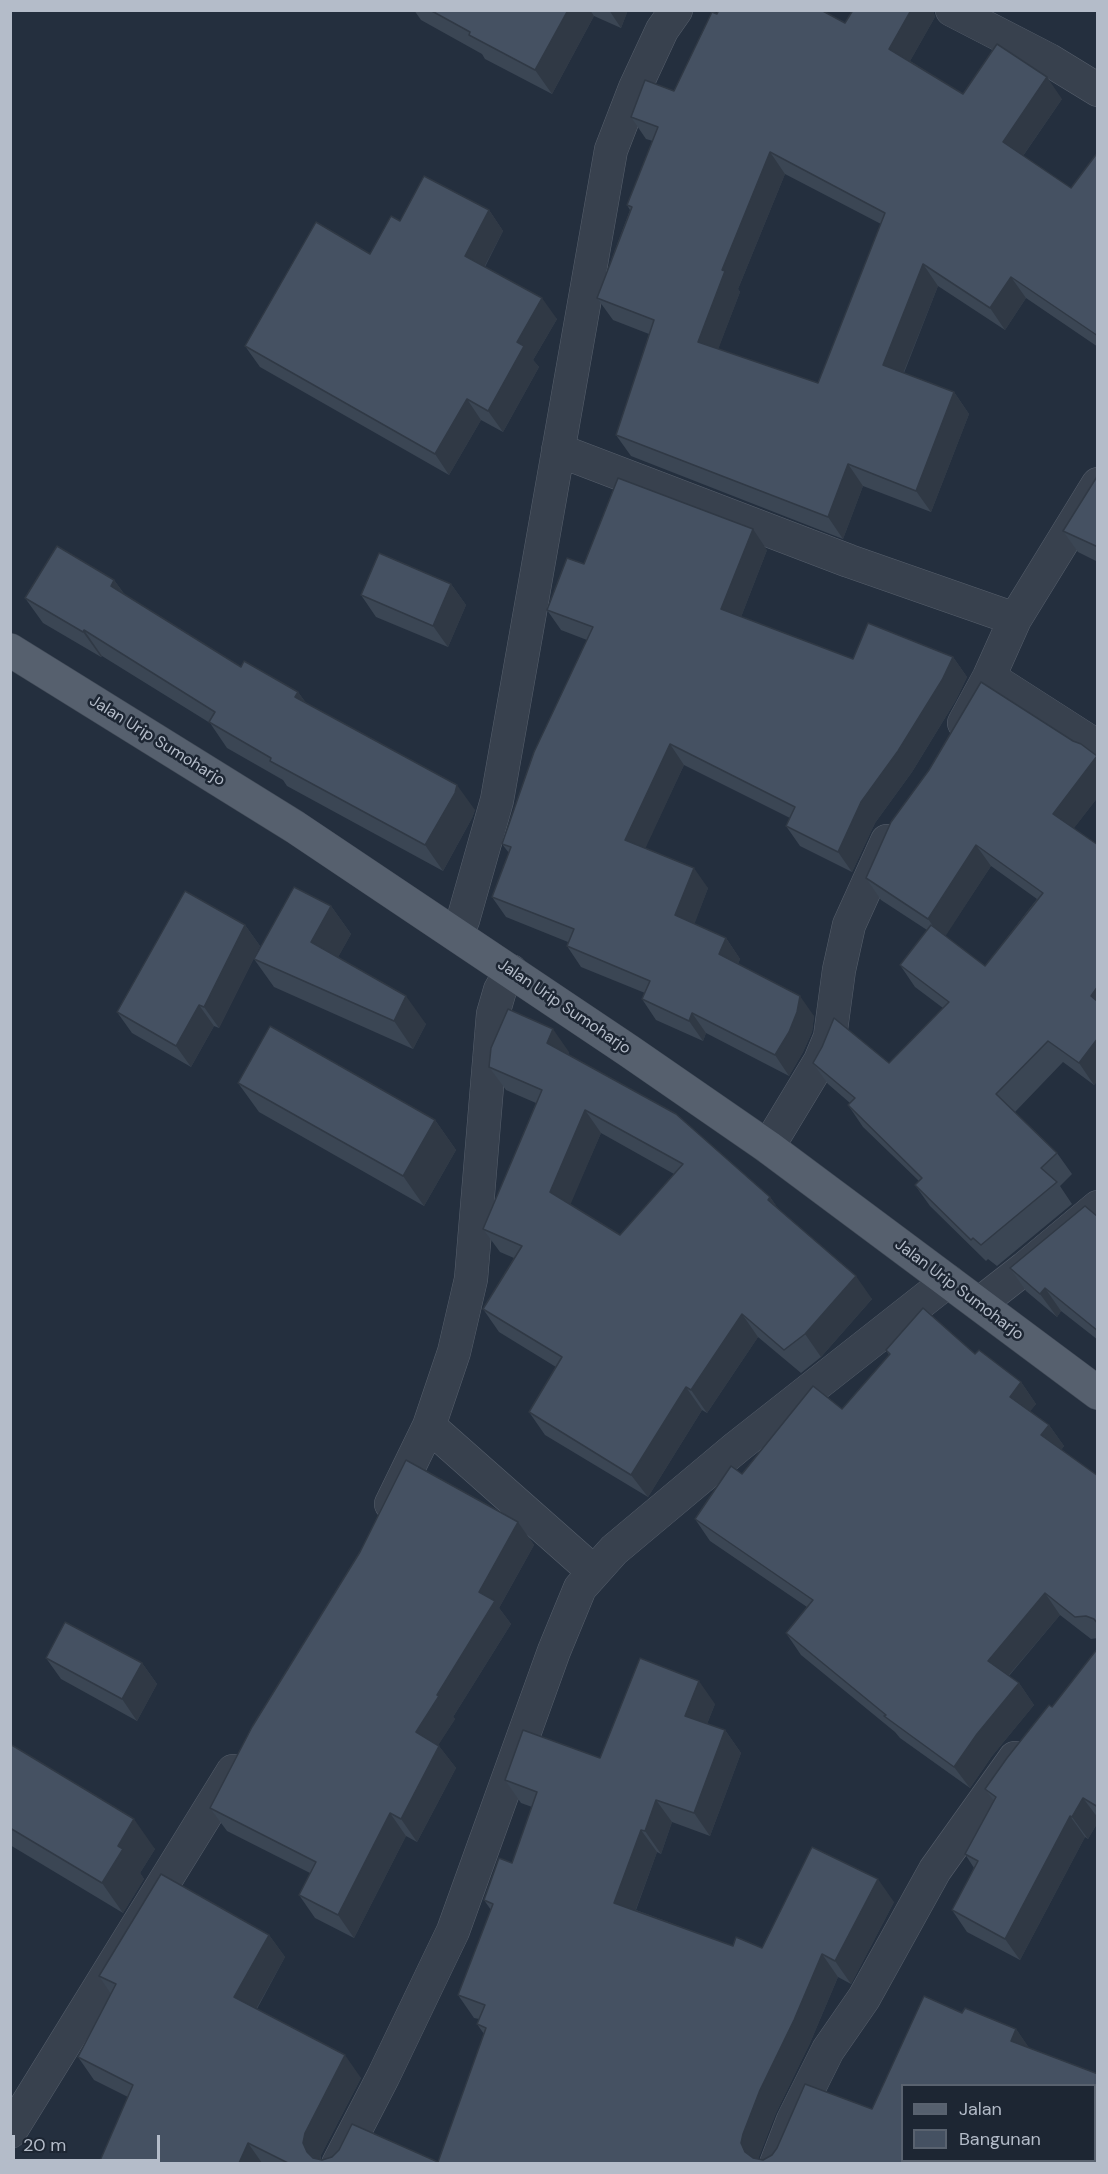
<!DOCTYPE html>
<html>
<head>
<meta charset="utf-8">
<style>
  body { margin:0 }
  #map { position:relative; width:1108px; height:2174px; overflow:hidden; background:#242f3e; font-family:"DM Sans",sans-serif }
  canvas { display:block }
  .frame { position:absolute; inset:0; border:12px solid #b4bcc9; pointer-events:none }
  .legend { position:absolute; left:901px; top:2084px; width:195px; height:78px; box-sizing:border-box; background:#1d2633; border:2px solid #59626f; margin:0; padding:8px 10px; list-style:none; font-size:18px; color:#b4bcc9 }
  .legend li { display:flex; align-items:center; gap:12px; height:30px }
  .legend b { width:30px; border:2px solid #59626f }
  .scale { position:absolute; left:12px; top:2135px; width:148px; height:27px; box-sizing:border-box; border:3px solid #b4bcc9; border-top:0; padding-left:8px; font-size:18px; line-height:21px; white-space:nowrap; color:#b4bcc9; -webkit-text-stroke:4px #1d2633; paint-order:stroke }
</style>
</head>
<body>
<div id="map">
<canvas width="1108" height="2174"></canvas>
<div class="frame"></div>
<ul class="legend">
<li><b style="height:8px;background:#56606e"></b>Jalan</li>
<li><b style="height:16px;background:#455162"></b>Bangunan</li>
</ul>
<div class="scale">20 m</div>
</div>
<script>
const context = document.querySelector('canvas').getContext('2d');
context.lineJoin = 'round';
const toPath = rows => new Path2D(rows.map(r => 'M' + r).join(''));
function stroke(path, color, width, dash) { context.strokeStyle = color; context.lineWidth = width; context.lineCap = dash ? 'butt' : 'round'; context.setLineDash(dash || []); context.stroke(path); }
function paint(path, color) { context.fillStyle = color; context.fill(path, 'evenodd'); }
function label(font, color, halo, rows, align = 'center') {
  context.font = font + ' "DM Sans",sans-serif'; context.lineWidth = 5; context.setLineDash([]); context.textBaseline = 'middle'; context.strokeStyle = halo; context.fillStyle = color; for (const [text, x, y, turn = 0] of rows) {
    context.save(); context.translate(x, y); context.rotate((+turn || 0) * Math.PI / 180); context.textAlign = isNaN(turn) ? turn : align; if (halo) context.strokeText(text, 0, 0); context.fillText(text, 0, 0); context.restore();
  }
}
const minor = toPath([
  [952,10,1049,60,1098,90],
  [558,450,849,561,1015,619],
  [989,677,1098,747],
  [964,723,989,677,1015,619,1098,484],
  [457,934,463,920,497,800,611,150,635,88,662,30,676,10],
  [768,1147,820,1061,830,1037,839,970,849,925,887,841],
  [979,1304,1025,1268,1098,1207],
  [429,1426,594,1572],
  [391,1504,429,1426,454,1352,471,1279,493,1014,500,990,511,971],
  [10,2132,233,1771],
  [338,2164,383,2077,453,1931,554,1651,580,1588,614,1550,737,1447,948,1281],
  [776,2164,793,2120,828,2050,864,1998,935,1870,1015,1758]
]);
const major = toPath([
  [10,650,295,827,629,1051,768,1147,1098,1393]
]);
const wall = toPath([
  [414,10,628,10,621,28,594,16,552,94,485,59,482,54,421,20],
  [853,10,933,10,935,17,910,61,963,94,1062,99,1023,156,1071,188,1098,152,1098,347,1026,298,1005,330,938,286,904,373,954,392,969,414,931,512,863,486,843,539,631,456,616,435,649,334,613,320,597,298,630,210,627,205,653,141,646,139,631,117,674,91,717,14,845,23],
  [785,174,881,224,818,383,718,349,740,292,738,289],
  [489,210,503,231,485,267,557,319,533,360,539,367,503,432,481,420,449,475,260,367,245,346,370,254,400,221],
  [1098,475,1098,562,1078,552,1063,531],
  [767,550,741,617,853,659,953,657,967,677,956,700,912,772,875,823,852,872,800,846,786,826,790,818,684,765,645,848,708,888,694,924,726,938,740,959,738,964,814,1016,812,1032,803,1052,789,1076,706,1033,703,1041,656,1020,642,999,645,993,581,967,567,946,568,942,506,917,492,897,509,853,502,844,587,640,561,630,547,610,584,564],
  [114,580,125,595,241,667,298,692,306,703,475,810,472,818,443,871,287,786,283,780,227,748,210,723,102,656,101,657,43,623,25,598],
  [451,584,466,605,448,647,376,617,361,595],
  [1073,741,1081,744,1098,756,1098,797,1073,829,1098,845,1098,1080,1094,1085,1063,1062,1015,1112,1057,1153,1072,1174,1060,1186,1072,1204,997,1266,988,1259,986,1261,930,1206,915,1185,919,1181,863,1127,848,1105,850,1103,828,1084,813,1063,889,1063,943,1008,915,987,900,965,927,930,881,900,866,878],
  [991,866,1037,899,985,966,945,936],
  [331,906,351,934,338,957,426,1024,413,1049,274,987,254,959],
  [245,925,260,946,219,1028,214,1026,191,1067,132,1033,117,1012],
  [569,1052,568,1055,770,1197,779,1210,872,1299,821,1357,801,1373,758,1337,707,1413,702,1410,648,1497,545,1435,529,1412,556,1367,499,1332,483,1309,514,1258,500,1252,483,1229,536,1103,506,1090,489,1067],
  [601,1133,674,1174,620,1235,570,1204],
  [238,1083,435,1120,456,1150,424,1206,259,1112],
  [1098,1217,1098,1340,1061,1311,1057,1317,1026,1291,1010,1268],
  [886,1350,975,1354,1021,1382,1036,1404,1030,1411,1049,1425,1064,1446,1061,1450,1098,1476,1098,1638,1091,1639,1060,1615,1009,1676,1019,1683,1034,1705,992,1756,970,1788,900,1738,895,1732,801,1655,786,1633,807,1607,710,1541,695,1519,742,1474,842,1409,889,1355],
  [518,1522,534,1545,499,1608,511,1624,453,1717,455,1719,438,1745,456,1768,417,1842,406,1836,354,1938,315,1918,299,1895,310,1873,227,1831,210,1808],
  [1098,1648,1098,1822,1088,1839,1085,1837,1020,1960,967,1932,952,1910,974,1868,965,1854,994,1801,985,1789,1052,1707],
  [46,1658,142,1663,157,1684,137,1721,61,1679],
  [715,1704,707,1724,725,1730,741,1753,710,1836,672,1822,661,1854,657,1852,636,1910,733,1946,762,1948,894,1902,851,1984,838,1977,810,2043,776,2113,758,2159,763,2160,872,2109,962,2013,1016,2029,1029,2048,1098,2163,99,2163,128,2097,94,2080,78,2057,111,1994,99,1976,269,1935,285,1957,257,2009,361,2078,321,2155,321,2159,438,2162,484,2034,477,2024,479,2019,474,2018,458,1995,491,1910,484,1900,512,1863,532,1807,521,1803,505,1780,600,1758],
  [10,1744,155,1849,140,1873,144,1879,123,1913,10,1845]
]);
const shadedWall = toPath([
  [568,10,590,10,594,16,552,94,535,70],
  [609,10,628,10,621,28],
  [911,10,933,10,935,17,905,70,889,49],
  [1047,77,1062,99,1018,163,1003,142],
  [770,152,785,174,738,289,740,292,713,363,698,342,722,270],
  [489,210,503,231,479,277,465,256],
  [923,264,938,286,898,386,883,365],
  [1011,277,1026,298,1005,330,990,308],
  [542,298,557,319,533,360,539,367,503,432,488,411,517,342],
  [954,392,969,414,931,512,916,491],
  [467,399,481,420,449,475,435,454],
  [848,464,863,486,843,539,828,517],
  [753,529,767,550,736,630,721,609],
  [114,580,132,605,111,586],
  [451,584,466,605,448,647,433,626],
  [84,630,102,656,101,657,83,632],
  [953,657,967,677,956,700,912,772,875,823,852,872,838,852,861,802],
  [298,692,316,717,295,697],
  [670,744,684,765,640,860,625,840],
  [1097,756,1098,797,1068,836,1053,814],
  [457,785,475,810,472,818,443,871,425,845],
  [976,845,991,866,943,940,928,919],
  [694,868,708,888,690,936,675,915],
  [331,906,351,934,331,970,311,942],
  [245,925,260,946,219,1028,204,1007],
  [726,938,740,959,733,975,719,954],
  [1098,986,1098,1006,1091,996],
  [406,996,426,1024,413,1049,394,1021],
  [800,996,814,1016,812,1032,803,1052,789,1076,775,1055],
  [199,1005,214,1026,191,1067,176,1046],
  [692,1013,706,1033,703,1041,689,1021],
  [553,1029,569,1052,563,1066,547,1043],
  [1098,1038,1098,1080,1094,1085,1079,1063],
  [585,1110,601,1133,566,1215,550,1192],
  [435,1120,456,1150,424,1206,403,1176],
  [770,1197,786,1220,768,1200],
  [856,1276,872,1299,821,1357,805,1334],
  [1045,1288,1061,1311,1057,1317,1040,1294],
  [742,1314,758,1337,707,1413,691,1390],
  [1021,1382,1036,1404,1025,1418,1010,1397],
  [686,1387,702,1410,648,1497,631,1475],
  [1049,1425,1064,1446,1056,1457,1041,1435],
  [518,1522,534,1545,499,1608,511,1624,453,1717,455,1719,432,1755,416,1732,437,1695,479,1592],
  [1045,1593,1060,1615,1003,1682,988,1661],
  [142,1663,157,1684,137,1721,122,1699],
  [699,1681,715,1704,701,1739,685,1716],
  [1019,1683,1034,1705,992,1756,970,1788,954,1767,977,1734],
  [725,1730,741,1753,710,1836,694,1813],
  [439,1746,456,1768,417,1842,401,1819],
  [1083,1798,1098,1818,1098,1822,1088,1839,1072,1817],
  [656,1800,672,1822,661,1854,645,1831],
  [390,1813,406,1836,354,1938,338,1915],
  [1070,1816,1085,1837,1020,1960,1005,1939],
  [134,1819,155,1849,140,1873,144,1879,123,1913,102,1883,118,1846],
  [641,1830,657,1852,630,1925,614,1903],
  [878,1879,894,1902,851,1984,835,1961],
  [269,1935,285,1957,250,2020,234,1997],
  [822,1954,838,1977,810,2043,776,2113,759,2157,758,2163,745,2152,741,2143,743,2134,760,2090],
  [1016,2029,1032,2052,1011,2041],
  [345,2055,361,2078,321,2155,320,2163,307,2152,303,2143,305,2133],
  [248,2143,262,2163,239,2163]
]);
const building = toPath([
  [430,10,568,10,535,70,469,35,470,32,430,10],
  [719,10,821,10,845,23,853,10,911,10,889,49,963,94,997,44,1047,77,1003,142,1071,188,1098,152,1098,336,1011,277,990,308,923,264,883,365,954,392,916,491,848,464,828,517,616,435,654,320,597,298,632,207,627,205,658,127,631,117,645,80,674,91,712,12,717,14,719,10],
  [770,152,885,213,818,383,698,342,725,271,722,270,770,152],
  [424,176,489,210,465,256,542,298,517,342,524,346,488,411,467,399,435,454,245,346,316,222,370,254,391,216,400,221,424,176],
  [1098,475,1098,547,1063,531,1098,475],
  [618,478,753,529,721,609,853,659,868,623,953,657,942,680,898,751,861,802,838,852,786,826,795,807,670,744,625,840,694,868,675,915,726,938,719,954,800,996,797,1012,789,1032,775,1055,692,1013,689,1021,642,999,650,981,567,946,574,929,492,897,511,847,502,844,534,752,593,627,547,610,567,558,584,564,618,478],
  [57,546,114,580,111,586,241,667,244,661,298,692,295,697,457,785,455,793,425,845,270,761,271,758,209,722,215,712,84,630,83,632,25,598,57,546],
  [379,553,451,584,433,626,361,595,379,553],
  [981,682,1073,741,1081,744,1097,756,1053,814,1098,845,1098,986,1091,996,1098,1002,1098,1038,1079,1063,1048,1041,996,1094,1057,1153,1041,1168,1057,1182,981,1245,973,1238,971,1240,915,1185,922,1178,848,1105,855,1098,813,1063,822,1047,834,1018,889,1063,949,1002,900,965,931,925,985,966,1043,893,976,845,928,919,866,878,891,822,929,770,981,682],
  [294,887,331,906,311,942,406,996,394,1021,254,959,294,887],
  [185,891,245,925,204,1007,199,1005,176,1046,117,1012,185,891],
  [508,1009,553,1029,547,1043,676,1114,770,1197,768,1200,856,1276,805,1334,784,1350,742,1314,691,1390,686,1387,631,1475,529,1412,562,1357,483,1309,522,1246,483,1229,542,1090,489,1067,491,1048,508,1009],
  [585,1110,683,1164,620,1235,550,1192,585,1110],
  [270,1026,435,1120,403,1176,238,1083,270,1026],
  [1085,1206,1098,1217,1098,1331,1045,1288,1040,1294,1010,1268,1085,1206],
  [923,1308,975,1354,979,1350,1021,1382,1010,1397,1049,1425,1041,1435,1098,1476,1098,1624,1094,1619,1086,1616,1075,1617,1045,1593,988,1661,1019,1683,977,1734,954,1767,884,1716,886,1715,786,1633,813,1600,695,1519,731,1466,742,1474,813,1386,842,1409,890,1354,886,1350,923,1308],
  [406,1460,518,1522,479,1592,495,1601,437,1695,439,1696,416,1732,439,1746,401,1819,390,1813,338,1915,299,1895,316,1862,210,1808,252,1727,360,1552,406,1460],
  [65,1622,142,1663,122,1699,46,1658,65,1622],
  [1098,1648,1098,1807,1083,1798,1072,1817,1070,1816,1005,1939,952,1910,978,1861,965,1854,996,1797,985,1789,1007,1758,1049,1705,1052,1707,1098,1648],
  [640,1658,699,1681,685,1716,725,1730,694,1813,656,1800,645,1831,641,1830,614,1903,733,1946,736,1937,762,1948,812,1847,878,1879,835,1961,822,1954,794,2020,760,2090,743,2134,741,2143,745,2152,753,2158,763,2160,772,2155,777,2148,805,2084,872,2109,924,1996,962,2013,965,2008,1016,2029,1011,2041,1098,2074,1098,2163,288,2163,248,2143,239,2163,99,2163,133,2085,78,2057,116,1984,99,1976,161,1874,269,1935,234,1997,345,2055,305,2133,303,2143,307,2152,313,2158,322,2160,332,2157,339,2150,352,2124,438,2162,486,2028,477,2024,485,2005,458,1995,493,1904,484,1900,499,1858,512,1863,537,1792,505,1780,523,1730,600,1758,640,1658],
  [903,2085,1095,2085,1095,2160,903,2160,903,2085],
  [10,1744,134,1819,118,1846,123,1849,102,1883,10,1828,10,1744]
]);
const streetNames = [
  ["Jalan Urip Sumoharjo",157,741,32],
  ["Jalan Urip Sumoharjo",564,1007,34],
  ["Jalan Urip Sumoharjo",959,1290,37]
];
stroke(minor, '#565f6c', 34);
stroke(major, '#414a57', 34);
stroke(minor, '#38414e', 33);
stroke(major, '#56606e', 33);
paint(wall, '#3b4654');
paint(shadedWall, '#303945');
paint(building, '#455162');
stroke(building, '#303945', 1.5);
label('16px', '#b4bcc9', '#1d2633', streetNames);
</script>
</body>
</html>
